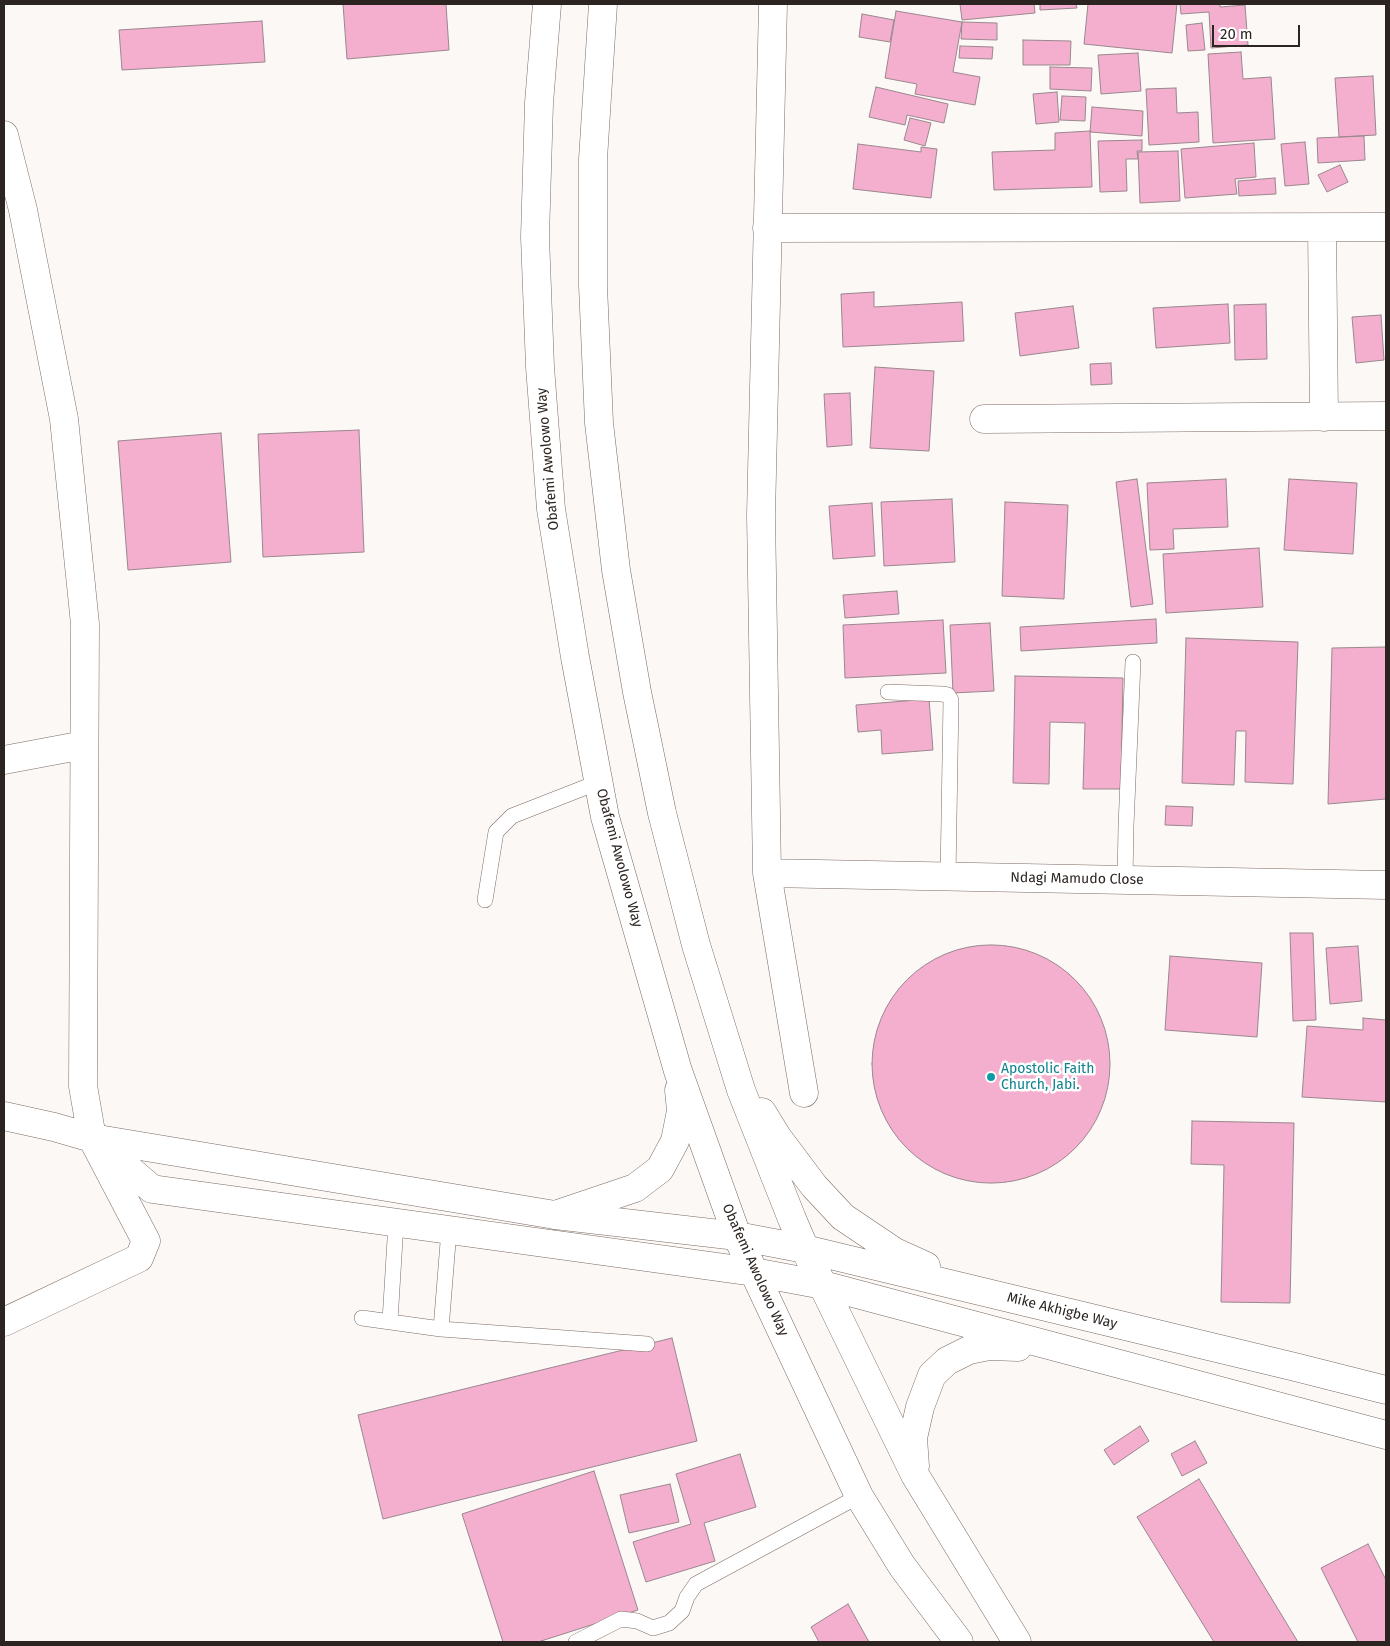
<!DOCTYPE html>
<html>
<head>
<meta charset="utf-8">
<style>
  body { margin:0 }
  #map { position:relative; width:1390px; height:1646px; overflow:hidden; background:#fcf8f6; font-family:"Fira Sans",sans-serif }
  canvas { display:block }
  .frame { position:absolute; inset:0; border:5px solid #2b2420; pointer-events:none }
  .scale { position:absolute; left:1212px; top:25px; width:88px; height:22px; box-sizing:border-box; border:2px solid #2b2420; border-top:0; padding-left:6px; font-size:15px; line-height:18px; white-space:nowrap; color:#2b2420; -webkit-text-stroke:4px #fff; paint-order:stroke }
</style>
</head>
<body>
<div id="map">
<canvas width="1390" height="1646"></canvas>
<div class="frame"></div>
<div class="scale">20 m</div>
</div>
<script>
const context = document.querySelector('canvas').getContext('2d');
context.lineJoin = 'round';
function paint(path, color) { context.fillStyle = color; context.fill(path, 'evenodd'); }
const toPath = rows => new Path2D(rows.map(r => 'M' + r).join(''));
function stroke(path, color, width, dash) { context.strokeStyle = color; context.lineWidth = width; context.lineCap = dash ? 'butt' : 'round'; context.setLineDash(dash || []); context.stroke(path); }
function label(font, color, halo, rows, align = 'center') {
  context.font = font + ' "Fira Sans",sans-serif'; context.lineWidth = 5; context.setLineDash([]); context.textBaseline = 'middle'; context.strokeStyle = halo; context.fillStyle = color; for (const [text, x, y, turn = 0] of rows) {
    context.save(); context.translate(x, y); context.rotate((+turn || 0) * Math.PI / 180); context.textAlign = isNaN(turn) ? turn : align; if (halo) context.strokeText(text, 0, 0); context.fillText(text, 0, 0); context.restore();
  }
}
const building = toPath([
  [343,4,446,4,449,50,347,59,343,4],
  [960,4,1034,4,1035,13,962,20,960,4],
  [1040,4,1076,4,1077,8,1040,10,1040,4],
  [1088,4,1177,4,1172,53,1084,44,1088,4],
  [1180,4,1220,4,1220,7,1245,5,1248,45,1211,48,1209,12,1181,14,1180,4],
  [896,11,962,22,953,72,980,77,975,105,915,94,917,84,885,78,896,11],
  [862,14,894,20,890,42,859,37,862,14],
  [262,21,265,62,122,70,119,30,262,21],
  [962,22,997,23,997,40,961,39,962,22],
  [1202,23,1205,50,1188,51,1186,25,1202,23],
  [1023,40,1071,41,1070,65,1023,65,1023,40],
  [960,46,993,47,992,59,959,58,960,46],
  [1241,52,1243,79,1271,77,1275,139,1213,143,1208,54,1241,52],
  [1138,53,1141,91,1101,94,1098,55,1138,53],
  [1050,67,1092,68,1091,91,1050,89,1050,67],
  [1373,76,1376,135,1339,137,1335,78,1373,76],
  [876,87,948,104,944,123,907,115,905,125,869,117,876,87],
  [1176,88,1177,113,1198,112,1199,142,1149,145,1146,89,1176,88],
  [1057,92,1059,122,1036,124,1033,94,1057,92],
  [1062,96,1086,97,1085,121,1060,120,1062,96],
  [1092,107,1143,111,1142,136,1090,132,1092,107],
  [910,118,931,123,925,146,904,140,910,118],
  [1090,131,1092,187,994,190,992,152,1055,150,1055,133,1090,131],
  [1364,136,1365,160,1318,163,1317,138,1364,136],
  [1142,140,1142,151,1137,151,1138,159,1126,159,1127,191,1100,192,1098,141,1142,140],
  [1305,142,1309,184,1285,186,1281,144,1305,142],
  [1254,143,1256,177,1235,179,1237,194,1185,198,1181,149,1254,143],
  [858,144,921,152,921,147,937,149,931,198,853,189,858,144],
  [1178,151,1180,201,1140,203,1138,152,1178,151],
  [1340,165,1348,182,1327,192,1318,175,1340,165],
  [1275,178,1276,194,1239,196,1238,181,1275,178],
  [874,292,874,307,962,302,964,341,843,347,841,294,874,292],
  [1228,304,1230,343,1156,348,1153,308,1228,304],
  [1266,304,1267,359,1235,360,1234,305,1266,304],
  [1073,306,1079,348,1020,356,1015,313,1073,306],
  [1381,315,1384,360,1356,363,1352,317,1381,315],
  [1111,363,1112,384,1091,385,1090,364,1111,363],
  [875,367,934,371,929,451,870,448,875,367],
  [850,393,852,445,827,447,824,394,850,393],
  [359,430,364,552,263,557,258,434,359,430],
  [221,433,231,562,128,570,118,441,221,433],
  [1137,479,1153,604,1131,607,1116,482,1137,479],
  [1226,479,1228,527,1173,529,1174,549,1150,550,1147,483,1226,479],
  [1289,479,1357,483,1353,554,1284,550,1289,479],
  [952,499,955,562,884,566,881,502,952,499],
  [1005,502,1068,505,1064,599,1002,596,1005,502],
  [872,503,875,556,833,559,829,506,872,503],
  [1259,548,1263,607,1166,613,1163,554,1259,548],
  [897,591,899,614,845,618,843,595,897,591],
  [1156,619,1157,643,1021,651,1020,627,1156,619],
  [943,620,946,673,845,678,843,625,943,620],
  [990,623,994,691,953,693,950,625,990,623],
  [1186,638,1298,642,1293,784,1245,782,1246,731,1236,731,1234,785,1182,783,1186,638],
  [1386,647,1386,799,1328,804,1332,648,1386,647],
  [1015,676,1123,678,1121,789,1083,789,1085,723,1050,722,1049,784,1013,783,1015,676],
  [929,699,933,750,882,754,881,730,858,732,856,705,929,699],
  [1166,806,1193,807,1192,826,1165,825,1166,806],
  [1290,933,1313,933,1316,1020,1293,1021,1290,933],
  '872 1064a119 119 0 1 1 238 0a119 119 0 1 1-238 0Z',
  [1358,946,1362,1001,1330,1004,1326,948,1358,946],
  [1170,956,1262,963,1257,1037,1165,1030,1170,956],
  [1363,1018,1386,1020,1386,1102,1302,1097,1307,1026,1363,1030,1363,1018],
  [1192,1121,1294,1123,1290,1303,1221,1302,1224,1165,1191,1164,1192,1121],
  [672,1338,697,1441,383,1519,358,1415,672,1338],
  [1140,1426,1149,1441,1114,1465,1104,1450,1140,1426],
  [1195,1441,1207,1463,1182,1476,1171,1454,1195,1441],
  [740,1454,756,1507,704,1523,715,1561,646,1582,633,1542,691,1524,676,1474,740,1454],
  [594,1471,638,1610,538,1642,503,1642,462,1514,594,1471],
  [1199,1479,1298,1642,1214,1642,1137,1517,1199,1479],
  [670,1484,679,1522,629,1533,620,1495,670,1484],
  [1368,1544,1386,1580,1386,1642,1358,1642,1321,1568,1368,1544],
  [848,1604,869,1642,819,1642,811,1627,848,1604]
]);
const lane = toPath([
  [888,692,942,694,948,695,951,700,948,877],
  [1125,880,1126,826,1133,662],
  [485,900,496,832,512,816,599,782],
  [362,1318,441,1329,647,1344],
  [390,1321,396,1223],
  [441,1329,449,1230],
  [576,1642,621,1619,637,1621,653,1628,669,1623,682,1611,687,1597,696,1584,859,1496]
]);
const street = toPath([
  [773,4,761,515,767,873,804,1093],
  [4,135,23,210,64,419,85,624,83,1086,92,1138,146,1241,139,1258,4,1322],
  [767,228,1386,227],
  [1322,228,1324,417],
  [984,419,1386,416],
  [4,760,84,745],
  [767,873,1386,885],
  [4,1116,54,1127,92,1138,555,1215,737,1236],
  [103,1147,152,1189,754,1272]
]);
const secondary = toPath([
  [547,4,539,103,535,237,540,367,551,509,575,657,605,817,678,1071,737,1236,859,1496,902,1566,959,1642],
  [603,4,593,159,593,286,599,423,616,570,637,692,662,813,696,945,741,1090,792,1219,805,1249,915,1475,1017,1642],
  [762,1112,778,1138,814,1186,843,1217,895,1252,926,1266],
  [555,1215,635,1188,660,1169,675,1141,681,1111,679,1090],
  [737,1236,805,1249,1295,1367,1386,1390],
  [754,1272,823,1285,1386,1435],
  [915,1466,913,1438,920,1407,932,1375,947,1361,969,1350,989,1346,1018,1347]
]);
const markers = [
  [991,1077,5,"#0f9aa8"]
];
const streetNames = [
  ["Obafemi Awolowo Way",548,459,-95],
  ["Obafemi Awolowo Way",619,858,75],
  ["Ndagi Mamudo Close",1077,879,1],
  ["Obafemi Awolowo Way",755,1270,66],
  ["Mike Akhigbe Way",1062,1311,14]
];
const cultureNames = [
  ["Apostolic Faith",1001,1069],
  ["Church, Jabi.",1001,1085]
];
paint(building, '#f3afcd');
stroke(building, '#9a878e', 1);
stroke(lane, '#7c6b62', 16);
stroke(street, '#7c6b62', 29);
stroke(secondary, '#7c6b62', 29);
stroke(lane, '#fff', 15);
stroke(street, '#fff', 28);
stroke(secondary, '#fff', 28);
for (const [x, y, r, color] of markers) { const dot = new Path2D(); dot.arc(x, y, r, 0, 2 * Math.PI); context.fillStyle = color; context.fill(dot); stroke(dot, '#fff', 2); }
label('14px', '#2b2420', '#fff', streetNames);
label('14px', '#0d838f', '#fff', cultureNames, 'left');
</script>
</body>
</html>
